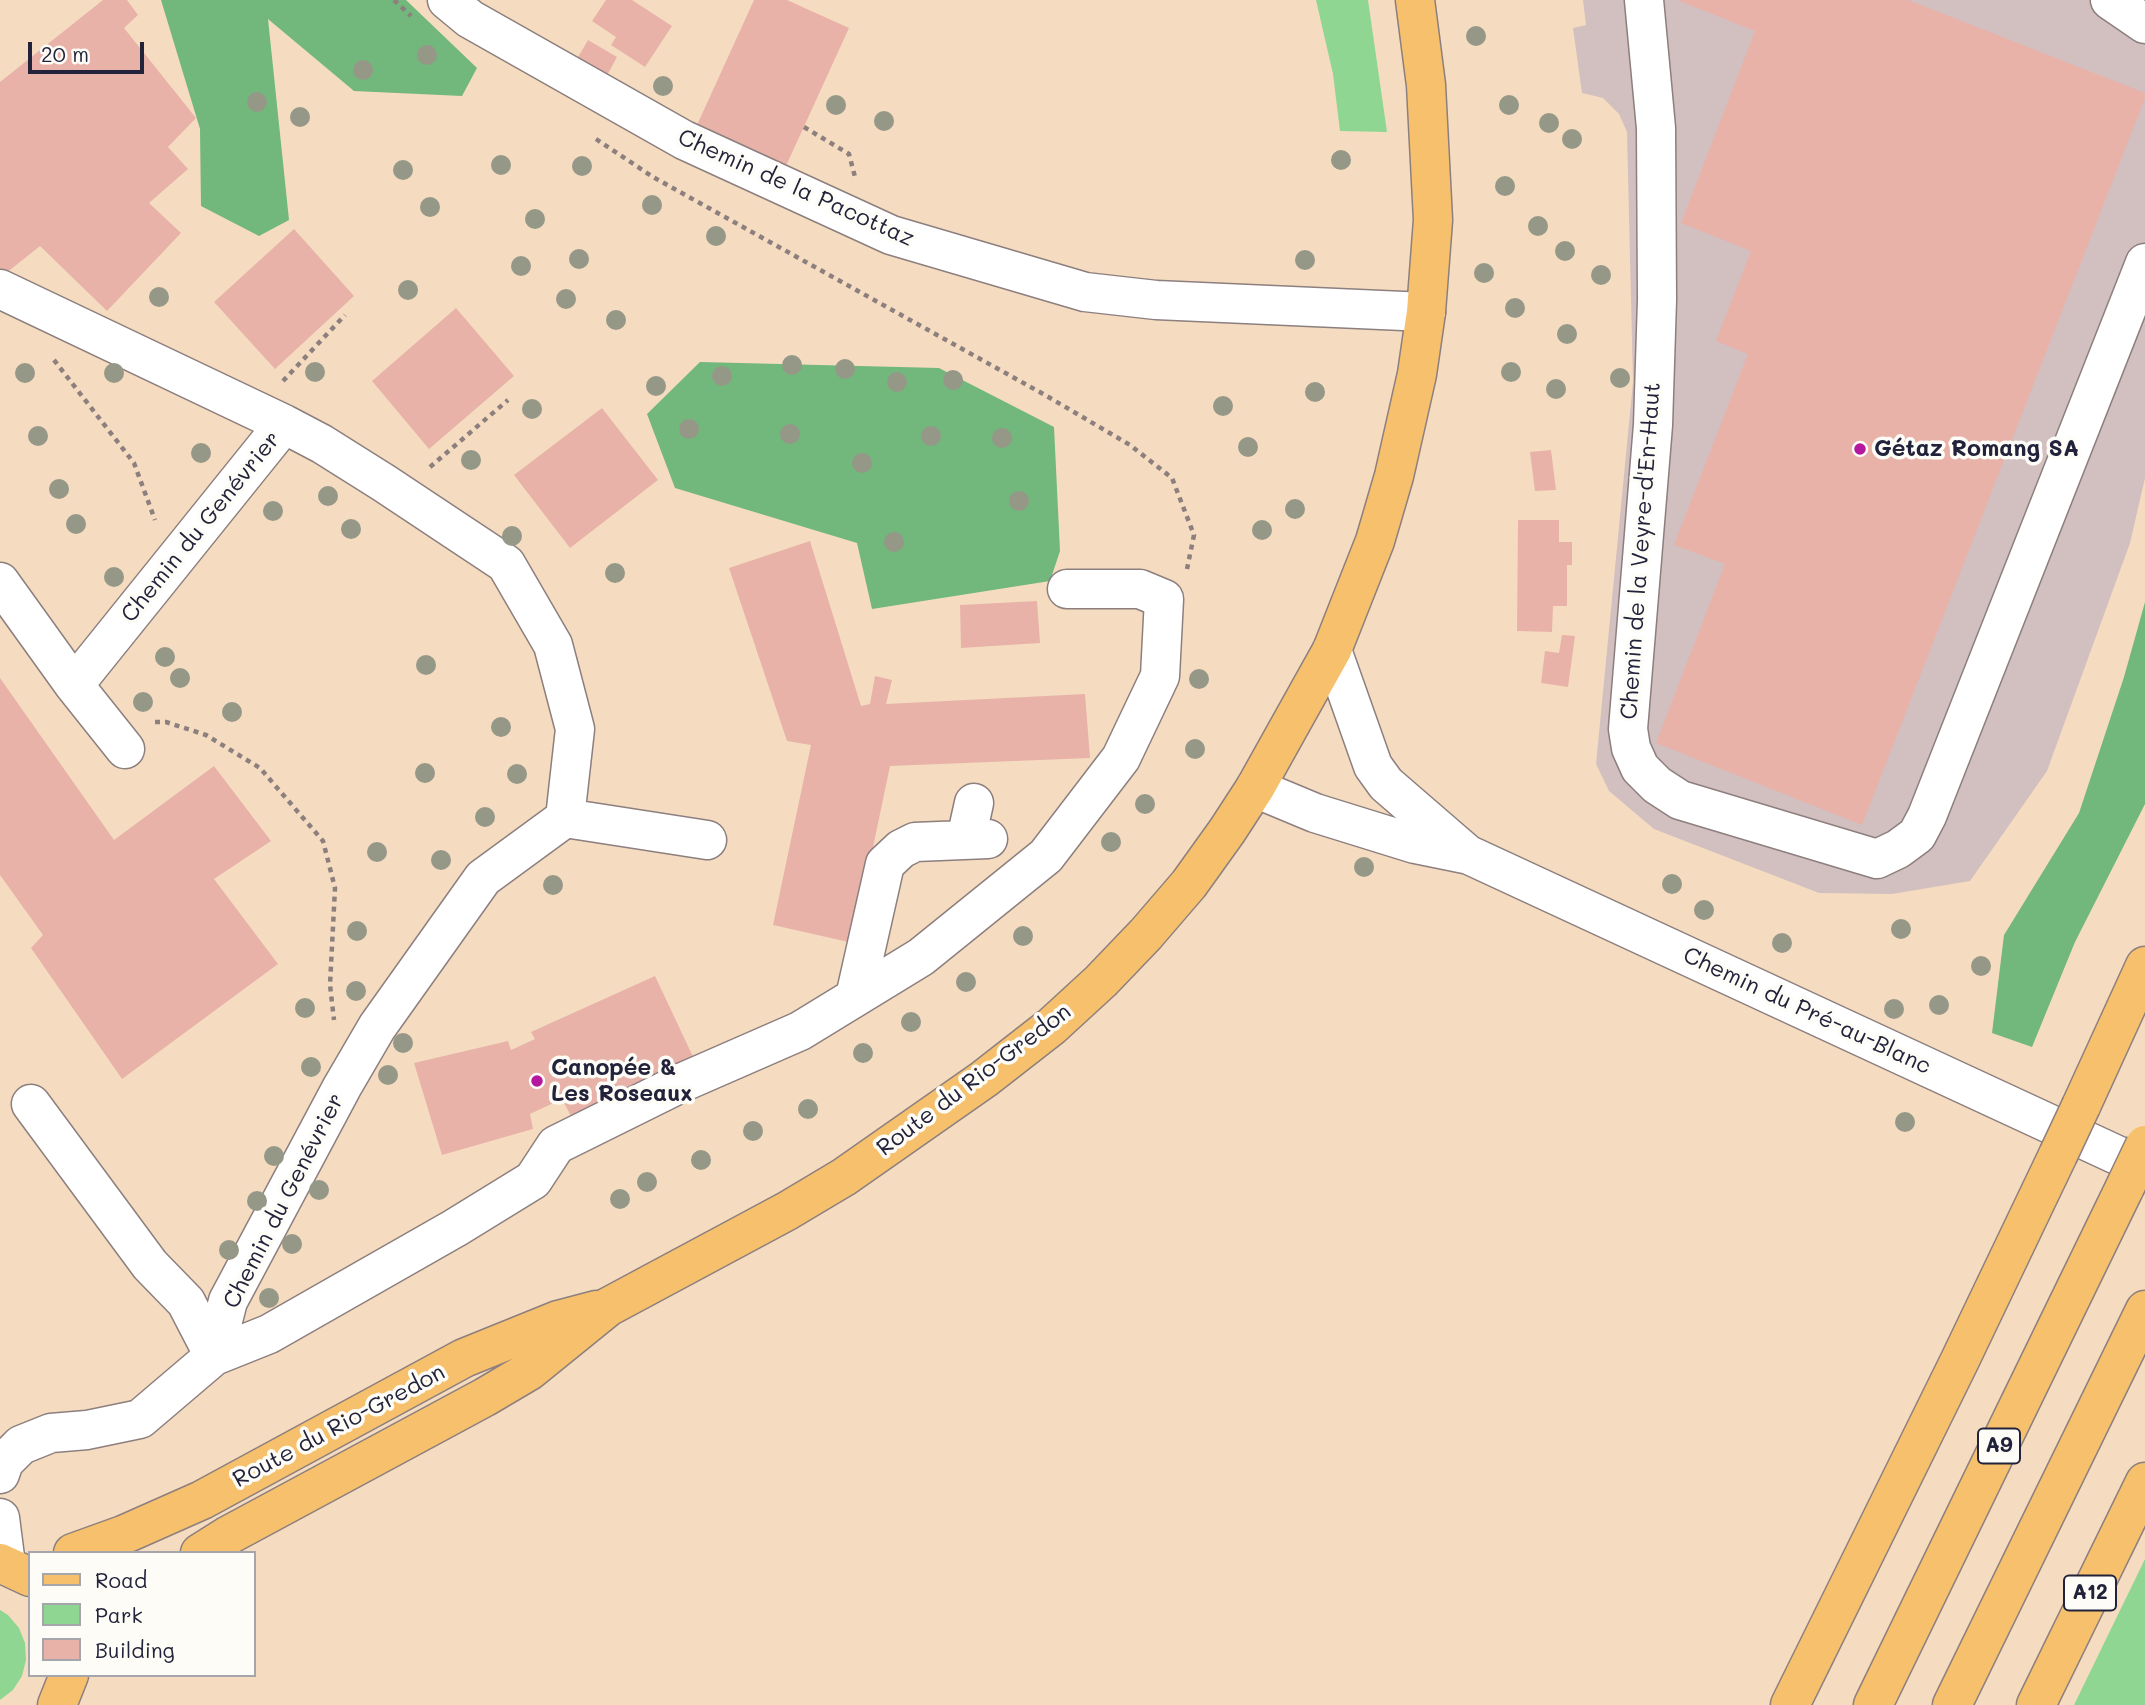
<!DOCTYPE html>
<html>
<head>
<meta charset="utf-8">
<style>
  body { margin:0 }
  #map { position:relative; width:2145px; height:1705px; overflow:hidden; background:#f5dcc0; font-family:Mali,sans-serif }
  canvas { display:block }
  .legend { position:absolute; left:28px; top:1551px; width:228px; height:126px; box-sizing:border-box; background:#fdfcf7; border:2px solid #a5a5ac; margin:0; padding:9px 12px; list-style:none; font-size:21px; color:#22223b }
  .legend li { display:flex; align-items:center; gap:14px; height:35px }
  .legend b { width:35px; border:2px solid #a5a5ac }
  .scale { position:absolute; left:28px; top:42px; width:116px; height:32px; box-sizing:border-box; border:4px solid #22223b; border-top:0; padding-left:9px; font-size:21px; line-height:24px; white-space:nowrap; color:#22223b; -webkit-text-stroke:5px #fdfcf7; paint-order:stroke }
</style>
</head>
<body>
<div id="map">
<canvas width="2145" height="1705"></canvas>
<ul class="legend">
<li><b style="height:9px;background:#f7c06c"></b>Road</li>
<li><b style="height:19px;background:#8ed692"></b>Park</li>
<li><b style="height:19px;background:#e8b2a9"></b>Building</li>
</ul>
<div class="scale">20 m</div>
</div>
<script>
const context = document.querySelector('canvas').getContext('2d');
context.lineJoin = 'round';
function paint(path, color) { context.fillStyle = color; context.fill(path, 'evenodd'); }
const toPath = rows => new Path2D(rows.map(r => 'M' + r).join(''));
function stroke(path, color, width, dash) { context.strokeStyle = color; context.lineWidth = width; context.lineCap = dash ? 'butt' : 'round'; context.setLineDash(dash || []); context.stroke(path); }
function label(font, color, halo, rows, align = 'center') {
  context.font = font + ' Mali,sans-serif'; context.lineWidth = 7; context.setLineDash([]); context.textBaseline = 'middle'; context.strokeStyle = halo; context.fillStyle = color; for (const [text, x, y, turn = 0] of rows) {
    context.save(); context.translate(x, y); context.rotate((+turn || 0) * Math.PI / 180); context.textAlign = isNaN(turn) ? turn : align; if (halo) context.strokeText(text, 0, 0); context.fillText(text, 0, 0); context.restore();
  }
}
const industrial = toPath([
  [1583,0,2145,0,2145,478,2130,543,2047,771,1970,881,1892,894,1819,893,1654,829,1609,791,1596,764,1633,382,1627,132,1619,114,1603,98,1582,93,1573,28,1586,25]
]);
const green = toPath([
  [1316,0,1368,0,1387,132,1340,131,1333,74],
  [2145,1559,2145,1705,2074,1705],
  [0,1610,8,1615,19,1628,25,1643,26,1660,22,1676,13,1690,0,1700]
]);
const forest = toPath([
  [161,0,406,0,477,68,462,96,354,91,268,19,289,220,259,236,201,206,200,129],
  [700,362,939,368,1054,427,1060,551,1050,581,872,609,857,543,675,488,647,414],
  [2145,602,2145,804,2075,942,2032,1047,1992,1033,2004,935,2079,813,2124,677]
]);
const building = toPath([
  [103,0,127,0,138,15,124,28,196,118,168,147,188,169,149,203,181,233,107,311,40,246,0,278,0,82],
  [606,0,632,0,672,26,645,67,611,45,616,37,592,21],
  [754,0,787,0,849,28,786,166,697,125],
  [1677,0,1908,0,2145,93,2145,98,1862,825,1656,743,1725,564,1674,545,1748,354,1716,341,1751,251,1681,223,1755,31],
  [588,40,617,57,604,81,574,64],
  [294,229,354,296,275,369,214,302],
  [456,308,514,376,429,449,372,381],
  [602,408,658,480,570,548,514,475],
  [1551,450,1556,490,1535,491,1530,452],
  [1518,520,1559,520,1559,542,1572,542,1572,565,1567,565,1567,606,1553,606,1552,632,1517,631],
  [810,541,861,706,870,704,875,676,892,680,886,704,1085,694,1090,758,890,766,853,943,773,925,811,745,787,741,729,568],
  [1037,601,1040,643,961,648,960,605],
  [1562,635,1575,636,1568,687,1541,683,1545,651,1559,653],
  [0,678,114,840,214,766,271,841,214,879,278,964,122,1079,31,948,43,935,0,875],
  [655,976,696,1063,572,1118,562,1099,530,1114,533,1129,442,1155,414,1063,508,1041,511,1050,535,1039,531,1032]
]);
const path = toPath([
  [394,0,411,16],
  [804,127,849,154,855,177],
  [596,139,653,177,1045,395,1130,445,1172,478,1194,535,1187,569],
  [54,360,134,463,155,520],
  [283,381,345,315],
  [430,467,508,400],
  [155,722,166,722,206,735,260,768,323,841,335,888,330,985,334,1020]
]);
const minor = toPath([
  [447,0,470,19,684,140,891,235,1085,292,1156,300,1426,312],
  [1644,0,1656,128,1657,300,1653,425,1628,729,1631,748,1640,768,1657,785,1680,800,1877,859,1898,849,1917,835,1927,816,2145,263],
  [2110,0,2145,24],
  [0,289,284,424],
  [0,582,74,685,284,424,322,444,384,483,506,564,553,645,575,729,565,818],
  [1332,650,1373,766,1386,784,1467,854],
  [74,685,125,749],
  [1255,788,1315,813,1415,844,1469,855,2145,1168],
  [966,839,974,803],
  [855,997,885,864,901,849,915,842,988,839],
  [31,1104,150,1265,186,1302,214,1356,228,1301,342,1087,377,1027,483,878,565,818,707,840],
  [0,1474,4,1462,21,1445,51,1433,87,1430,140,1419,214,1356,269,1334,455,1228,533,1180,556,1145,681,1083,800,1031,921,957,1046,856,1121,758,1160,676,1164,599,1140,589,1067,589],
  [0,1518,6,1565]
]);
const major = toPath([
  [73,1553,123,1535,202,1500,464,1358,558,1320,596,1310],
  [200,1553,227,1536,485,1397,529,1371,608,1307,787,1211,844,1177,984,1079,1052,1026,1101,981,1146,934,1189,884,1227,831,1255,788,1332,650,1375,541,1394,476,1417,374,1426,312,1433,220,1426,85,1415,0],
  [0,1563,30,1577],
  [57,1705,69,1675]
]);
const highway = toPath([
  [2081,1106,2145,966],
  [1790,1705,1960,1360,2058,1155],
  [1873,1705,2125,1187],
  [1952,1705,2145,1310],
  [2036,1705,2145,1482]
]);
const highwayBridge = toPath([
  [2058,1155,2081,1106],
  [2125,1187,2145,1145]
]);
const trees = [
  [1476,36],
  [427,55],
  [363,70],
  [663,86],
  [257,102],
  [836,105],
  [1509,105],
  [300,117],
  [884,121],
  [1549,123],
  [1572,139],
  [1341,160],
  [501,165],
  [582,166],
  [403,170],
  [1505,186],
  [652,205],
  [430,207],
  [535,219],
  [1538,226],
  [716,236],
  [1565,251],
  [579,259],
  [1305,260],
  [521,266],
  [1484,273],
  [1601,275],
  [408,290],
  [159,297],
  [566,299],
  [1515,308],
  [616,320],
  [1567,334],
  [792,365],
  [845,369],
  [315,372],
  [1511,372],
  [25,373],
  [114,373],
  [722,376],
  [1620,378],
  [953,380],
  [897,382],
  [656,386],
  [1556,389],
  [1315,392],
  [1223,406],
  [532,409],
  [689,429],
  [790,434],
  [38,436],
  [931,436],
  [1002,438],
  [1248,447],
  [201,453],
  [471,460],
  [862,463],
  [59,489],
  [328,496],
  [1019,501],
  [1295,509],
  [273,511],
  [76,524],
  [351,529],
  [1262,530],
  [512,536],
  [894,542],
  [615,573],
  [114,577],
  [165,657],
  [426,665],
  [180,678],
  [1199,679],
  [143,702],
  [232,712],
  [501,727],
  [1195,749],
  [425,773],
  [517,774],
  [1145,804],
  [485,817],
  [1111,842],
  [377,852],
  [441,860],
  [1364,867],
  [1672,884],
  [553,885],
  [1704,910],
  [1901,929],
  [357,931],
  [1023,936],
  [1782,943],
  [1981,966],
  [966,982],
  [356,991],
  [1939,1005],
  [305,1008],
  [1894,1009],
  [911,1022],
  [403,1043],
  [863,1053],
  [311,1067],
  [388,1075],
  [808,1109],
  [1905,1122],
  [753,1131],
  [274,1156],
  [701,1160],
  [647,1182],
  [319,1190],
  [620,1199],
  [257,1201],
  [292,1244],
  [229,1250],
  [269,1298]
];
const markers = [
  [1860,449,7,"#b5179e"],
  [537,1081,7,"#b5179e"]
];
const shields = [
  [1999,1446,42],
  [2090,1593,52]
];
const shieldNames = [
  ["A9",1999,1446],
  ["A12",2090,1593]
];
const streetNames = [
  ["Chemin de la Pacottaz",796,188,24],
  ["Chemin du Genévrier",201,527,-51],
  ["Chemin de la Veyre-d'En-Haut",1641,551,-86],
  ["Chemin du Pré-au-Blanc",1807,1011,25],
  ["Route du Rio-Gredon",974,1080,-37],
  ["Chemin du Genévrier",284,1201,-63],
  ["Route du Rio-Gredon",339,1426,-28]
];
const poiNames = [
  ["Gétaz Romang SA",1874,449],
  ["Canopée &",551,1068],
  ["Les Roseaux",551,1094]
];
paint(industrial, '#d2bfc0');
paint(green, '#8ed692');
paint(forest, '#72b77c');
paint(building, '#e8b2a9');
stroke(minor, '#8c7f7e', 41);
stroke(major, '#8c7f7e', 41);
stroke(highway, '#8c7f7e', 41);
stroke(path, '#8c7f7e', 4.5, [5, 5]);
stroke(minor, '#fff', 38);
stroke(major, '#f7c06c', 38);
stroke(highway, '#f7c06c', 38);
stroke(highwayBridge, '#8c7f7e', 41, []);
stroke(highwayBridge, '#f7c06c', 38);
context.fillStyle = '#969887';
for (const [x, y] of trees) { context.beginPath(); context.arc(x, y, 10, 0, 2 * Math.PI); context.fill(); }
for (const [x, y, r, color] of markers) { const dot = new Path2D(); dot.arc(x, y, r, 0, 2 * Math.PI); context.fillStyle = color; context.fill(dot); stroke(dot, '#fdfcf7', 2.5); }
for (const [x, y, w] of shields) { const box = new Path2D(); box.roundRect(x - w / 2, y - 17.5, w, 35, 5); context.fillStyle = '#fdfcf7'; context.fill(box); stroke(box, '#22223b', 2); }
label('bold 21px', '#22223b', null, shieldNames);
label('23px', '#22223b', '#fdfcf7', streetNames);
label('bold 23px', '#22223b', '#fdfcf7', poiNames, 'left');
</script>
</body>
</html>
